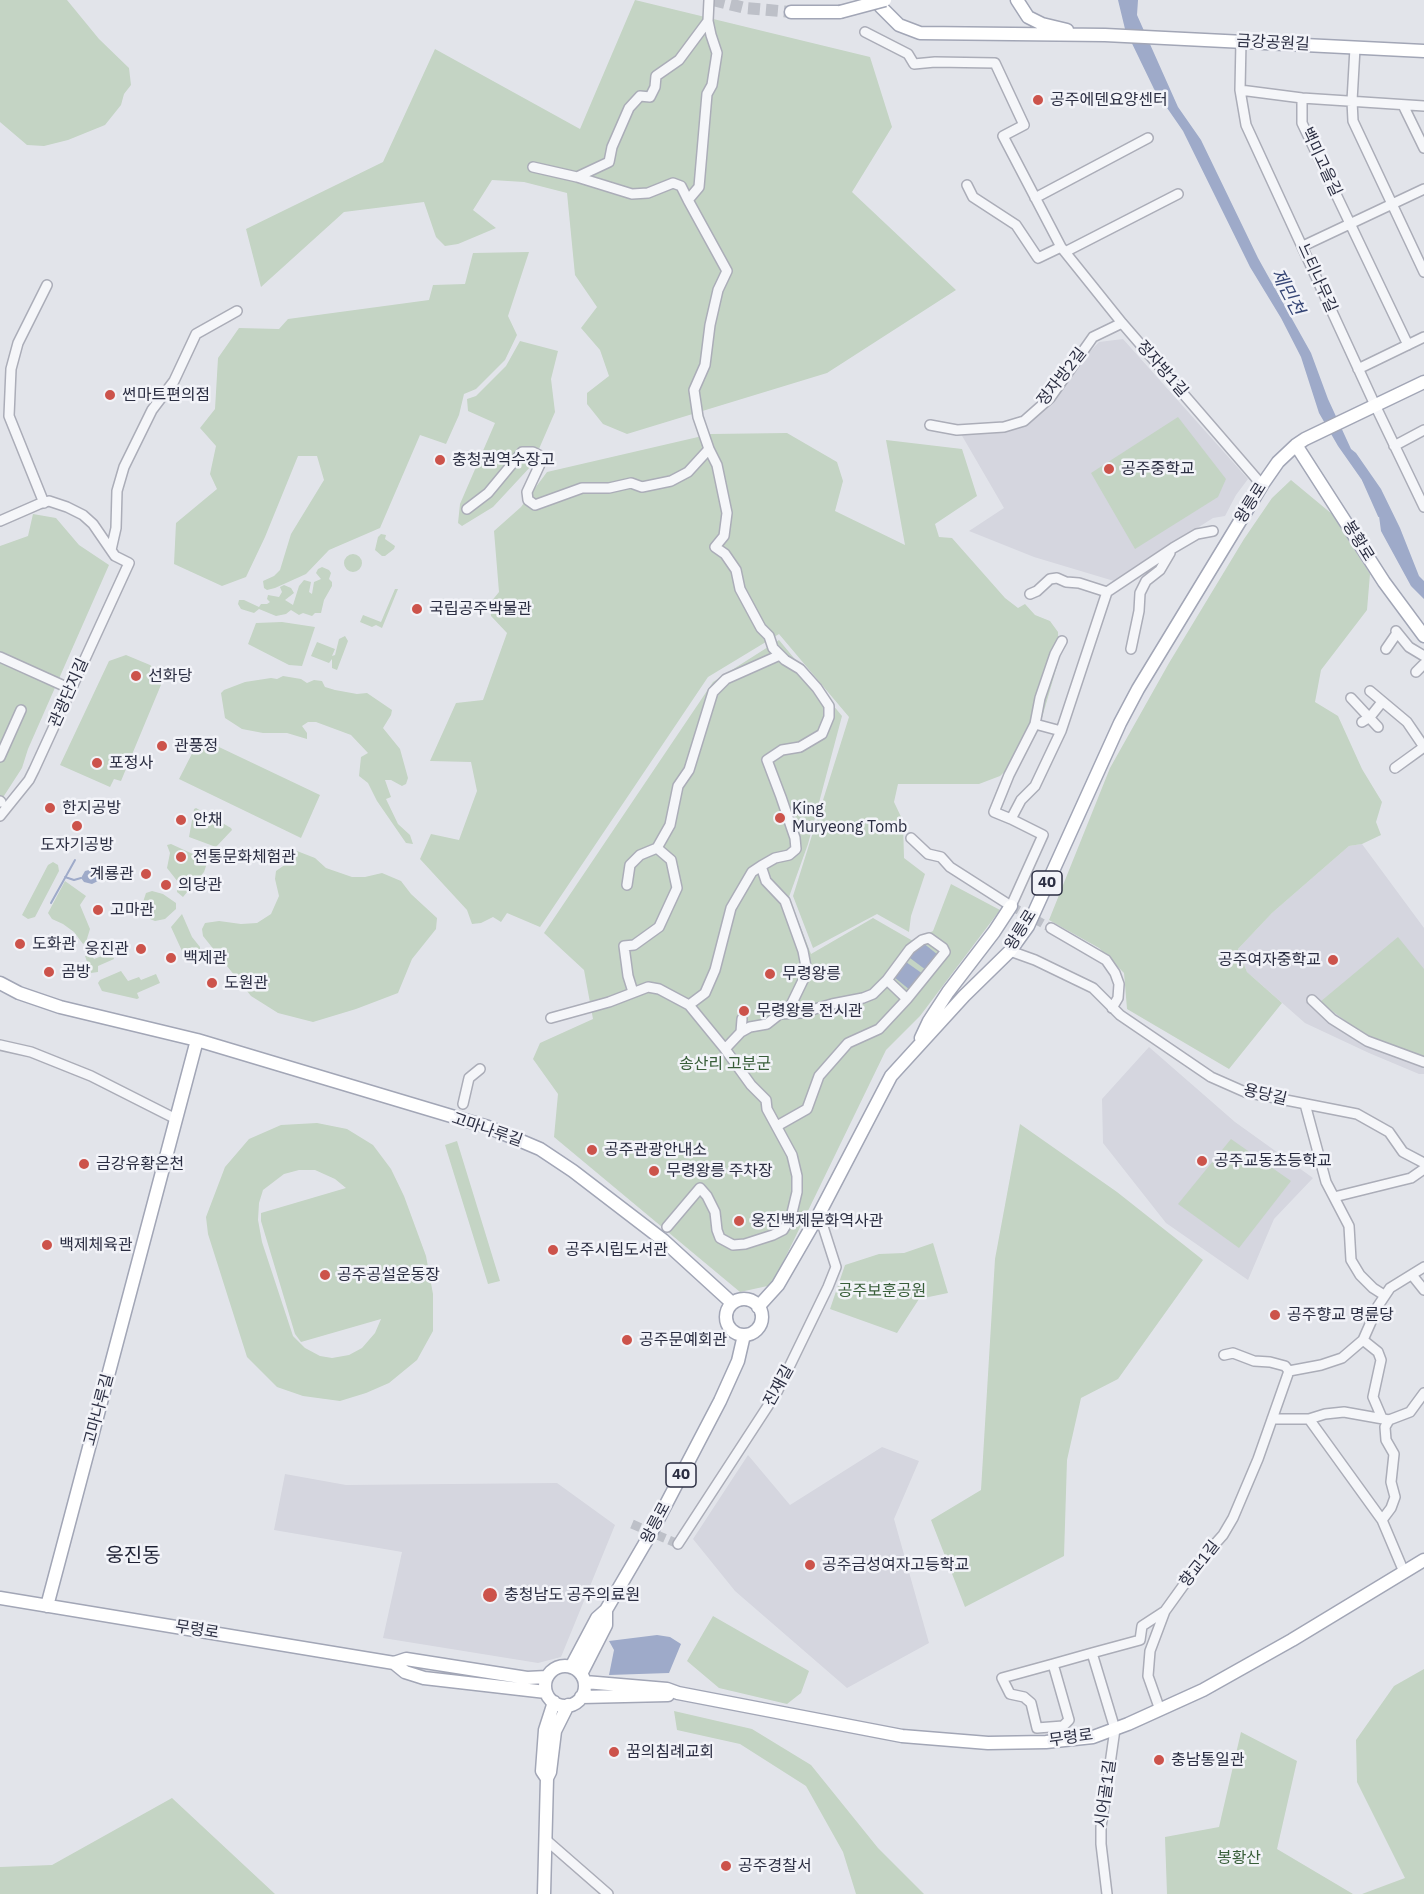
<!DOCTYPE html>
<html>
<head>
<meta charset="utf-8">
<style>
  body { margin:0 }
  canvas { display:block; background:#e2e4ea }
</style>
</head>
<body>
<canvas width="1424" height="1894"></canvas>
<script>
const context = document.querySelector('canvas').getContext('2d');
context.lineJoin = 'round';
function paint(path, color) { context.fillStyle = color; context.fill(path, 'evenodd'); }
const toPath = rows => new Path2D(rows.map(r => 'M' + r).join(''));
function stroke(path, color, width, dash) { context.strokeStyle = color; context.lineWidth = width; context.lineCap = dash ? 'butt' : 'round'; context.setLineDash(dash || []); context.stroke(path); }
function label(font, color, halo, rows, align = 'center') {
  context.font = font + ' "IBM Plex Sans","Noto Sans KR",sans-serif'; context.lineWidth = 5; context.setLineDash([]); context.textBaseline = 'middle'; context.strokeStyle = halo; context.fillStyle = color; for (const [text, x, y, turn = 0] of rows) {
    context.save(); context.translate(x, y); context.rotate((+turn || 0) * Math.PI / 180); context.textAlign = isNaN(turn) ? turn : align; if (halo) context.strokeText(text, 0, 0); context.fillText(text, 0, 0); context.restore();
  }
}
const built = toPath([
  [1123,339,1248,479,1236,495,1225,516,1213,518,1114,581,1034,557,969,531,1004,508,961,434,1013,424,1033,413,1099,342],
  [1362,844,1424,928,1424,1074,1419,1074,1369,1053,1305,1023,1247,972,1238,949,1272,913,1349,846],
  [1149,1047,1235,1122,1313,1178,1274,1219,1248,1280,1166,1223,1103,1143,1102,1099],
  [882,1447,919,1461,894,1519,929,1643,847,1688,735,1591,693,1539,748,1455,790,1505],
  [285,1474,346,1485,557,1483,615,1525,561,1657,538,1663,383,1638,402,1552,274,1530]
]);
const green = toPath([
  [0,0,67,0,99,39,129,68,131,85,124,94,121,105,105,125,68,140,44,146,27,145,0,122],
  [635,0,870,57,892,127,852,192,956,290,827,373,627,434,603,424,587,404,587,393,609,376,600,350,581,328,597,307,575,275,567,193,524,182,492,180,473,210,496,228,458,244,445,246,436,237,424,202,344,212,261,287,246,229,383,162,435,49,580,129],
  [529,252,508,316,517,335,505,360,476,389,464,394,459,415,446,444,420,435,380,528,329,550,306,574,275,588,267,590,264,588,263,581,274,576,280,570,291,534,324,480,317,456,298,456,265,537,246,577,222,586,174,564,176,523,217,489,210,474,216,446,200,428,215,409,218,358,239,328,279,329,288,319,429,300,433,285,465,284,473,253],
  [520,341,558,351,551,379,555,412,532,465,493,507,462,526,458,523,460,504,495,423,468,411,467,399,476,396,506,366],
  [1178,417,1226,479,1218,497,1135,549,1091,473],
  [787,433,837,462,843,481,835,511,905,545,886,440,962,449,977,496,935,524,939,537,952,538,1005,598,1018,608,1025,604,1035,615,1050,621,1058,632,1059,659,1039,728,1014,763,1000,776,979,784,898,784,894,802,903,821,904,858,925,874,911,916,909,932,877,914,813,948,793,896,849,717,779,634,708,677,540,927,507,913,501,922,493,917,481,923,472,924,467,910,420,859,431,834,459,840,477,791,471,762,430,761,456,703,483,700,507,633,491,616,490,603,499,592,494,531,521,507,547,472,711,434],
  [1291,480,1332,514,1370,574,1367,610,1321,670,1315,702,1338,716,1362,769,1382,802,1376,822,1381,835,1362,844,1349,846,1272,913,1238,949,1247,972,1282,1003,1229,1069,1127,1009,1124,973,1099,948,1049,920,1110,768,1169,663,1244,539,1272,498],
  [33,514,56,518,79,545,109,565,28,749,22,768,0,802,0,546,28,536],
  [381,534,386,535,385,539,395,546,394,549,385,556,382,556,375,550,378,537],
  '344 563a9 9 0 1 1 18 0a9 9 0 1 1-18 0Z',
  [322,567,329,570,331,573,329,579,332,582,332,586,324,600,321,613,315,613,312,616,303,613,299,615,291,610,286,614,276,616,259,609,254,613,241,609,238,604,239,600,244,600,259,607,261,604,267,604,270,602,267,599,268,595,279,597,282,592,280,587,284,585,291,588,294,593,285,600,293,605,299,586,304,580,311,582,309,592,312,594,314,582,321,579,316,573,318,569],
  [395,589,398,589,382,628,376,625,372,627,360,622,363,615,381,622],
  [282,622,315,627,302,666,289,665,248,644,256,623],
  [345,636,348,641,337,670,332,668,332,659,329,663,311,656,317,642,335,649,332,656,335,655,339,639],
  [779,640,842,716,808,844,789,897,811,954,873,918,913,941,933,931,951,884,1000,910,920,1016,886,1050,772,1285,740,1292,554,1137,558,1094,533,1059,540,1043,593,1019,584,970,544,933,713,682],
  [126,655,150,665,162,675,163,680,121,781,114,779,110,787,60,765,109,661],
  [283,676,301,679,307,683,314,680,322,681,325,687,335,690,357,694,367,693,392,710,391,715,383,728,400,749,408,778,406,784,402,786,391,780,385,780,391,797,386,799,398,824,410,835,413,844,406,843,377,801,368,783,359,776,361,757,368,753,351,735,316,722,308,722,302,726,307,733,307,739,287,733,263,733,242,729,225,718,221,693,224,690,245,682,271,678,277,679],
  [200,738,320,795,301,838,179,779],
  [196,808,231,828,232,830,216,847,189,837,194,809],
  [171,844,206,860,207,863,204,872,183,897,177,892,178,882,167,868,170,853,167,845],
  [297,851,315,858,326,868,352,877,365,877,382,873,401,881,411,894,437,918,436,929,412,959,398,993,356,1009,313,1022,278,1013,251,996,203,936,202,929,205,923,219,921,241,924,257,923,271,914,279,896,275,879,276,871,286,864],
  [53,862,58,865,59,871,35,917,28,919,22,915,48,865],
  [65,881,86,896,80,905,90,929,86,942,83,944,74,932,63,924,52,919,48,913],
  [152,891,163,894,176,903,176,909,165,919,155,921,150,919,143,902,146,893],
  [182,914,192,937,200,947,200,949,188,953,182,951,171,927],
  [1398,937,1424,969,1424,1058,1366,1036,1320,1002],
  [112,952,114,959,98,966,98,972,91,973,85,956,91,954,94,959],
  [121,971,128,981,139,977,141,980,156,974,160,983,137,993,139,998,137,999,102,991,98,983,100,980],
  [317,1123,347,1129,373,1145,391,1169,404,1196,426,1256,433,1294,433,1331,417,1360,389,1383,366,1393,340,1401,303,1396,277,1387,247,1357,208,1234,206,1217,225,1167,249,1139,281,1125],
  [299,1170,315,1170,335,1179,346,1188,261,1213,261,1221,295,1334,301,1342,381,1319,375,1333,362,1348,349,1355,332,1358,320,1356,305,1348,293,1336,262,1242,258,1220,259,1203,263,1190,284,1174],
  [1020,1124,1117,1192,1203,1260,1118,1379,1081,1398,1067,1460,1064,1556,965,1607,931,1520,981,1490,995,1259],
  [1231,1139,1291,1181,1239,1248,1178,1204],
  [457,1141,500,1281,488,1284,445,1145],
  [933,1243,948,1293,919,1299,897,1333,830,1309,845,1265,879,1254,904,1253],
  [713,1616,809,1671,801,1693,787,1704,719,1688,687,1661],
  [1424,1669,1424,1894,1362,1894,1405,1878,1357,1782,1356,1740,1394,1686],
  [674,1711,752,1729,811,1765,878,1848,924,1894,856,1894,843,1852,806,1786,740,1744,677,1730],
  [1241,1732,1297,1761,1277,1849,1353,1894,1167,1894,1165,1837,1219,1827],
  [172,1798,275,1894,0,1894,0,1867,52,1865]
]);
const water = toPath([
  [1118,0,1138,0,1137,15,1178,107,1201,140,1258,258,1311,353,1328,399,1351,449,1356,453,1381,489,1400,528,1419,576,1424,581,1424,599,1411,586,1381,531,1379,516,1364,483,1338,446,1319,413,1301,357,1281,318,1250,267,1183,131,1154,89,1125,29],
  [101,867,107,870,106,877,92,884,84,882,81,878,85,871],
  [922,942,938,955,926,970,910,958],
  [906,962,923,974,910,990,894,977],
  [657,1635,670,1637,681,1644,669,1673,609,1675,614,1650,609,1641]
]);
const stream = toPath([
  [1363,480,1379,516],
  [65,877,74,880,81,878],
  [51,903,75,860]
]);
const minorTunnel = toPath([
  [1011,906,1051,928],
  [632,1524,678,1544]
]);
const majorTunnel = toPath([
  [713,0,745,8,791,12]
]);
const minor = toPath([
  [865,32,908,54,914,64,935,62,995,63,1024,125,1003,136,1061,247,1122,323,1262,485],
  [1241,41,1240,90,1246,125,1375,405,1424,507],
  [1355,48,1352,101,1353,121,1424,272],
  [1240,90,1302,98,1424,106],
  [1302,98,1302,123,1408,345],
  [1403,105,1424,148],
  [533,167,577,177],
  [967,185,973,197,1016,225,1038,258,1061,247],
  [1035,198,1148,138],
  [688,200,681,186,673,183,648,193,632,194,577,177,609,162,612,147,629,108,640,96,650,97,655,87,656,76,679,60,708,21],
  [1303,246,1424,189],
  [1065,252,1178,194],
  [1358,369,1424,337],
  [930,425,957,430,1004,427,1024,421,1050,398,1093,337,1122,323],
  [1394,446,1424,430],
  [44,503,9,416,11,369,18,343,47,285],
  [467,509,488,493,522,452,533,452,539,455,541,462,527,492,528,500,535,505,582,488,609,488,631,483,642,487,671,481,688,472,709,449],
  [0,521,39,504,49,501,67,507,83,515,93,524,115,556,129,563,34,770,29,780,0,816],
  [111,550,116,528,117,491,124,467,152,410,174,381,196,334,237,311],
  [1030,594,1037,591,1050,579,1057,578,1066,582,1079,583,1107,592],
  [1396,631,1409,647,1424,656],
  [1131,649,1139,611,1140,593,1146,581,1160,570,1170,553],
  [1386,649,1397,633],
  [0,657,62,685],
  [1416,672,1424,664],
  [1370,691,1407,722,1424,747],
  [1351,698,1378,727],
  [1362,722,1370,717,1382,702],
  [1035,724,1040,698,1055,654,1062,641],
  [0,757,21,710],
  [1395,768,1424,747],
  [0,801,1,802],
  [1011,819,994,812,1009,775,1035,724,1061,731],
  [911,838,928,854,941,857,950,867,1011,906,1043,835,1011,819,1021,800,1035,786,1061,731,1107,592,1173,548,1197,534,1213,531],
  [627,885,630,865,640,855,657,848],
  [1051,928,1106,960,1115,973,1119,984,1118,998,1112,1008],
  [1010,951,1035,960,1093,988,1120,1015,1211,1077,1245,1092,1357,1114,1389,1132,1403,1152,1424,1163],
  [887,980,910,949,922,940,929,938,943,948,945,952,907,999],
  [633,992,628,976,624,946,634,945,659,927,677,888,671,860,657,848,670,825,678,786,689,770,713,692,726,679,780,655],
  [1312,1000,1332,1019,1367,1041,1424,1062],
  [551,1018,609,1002,648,987,659,989,689,1005],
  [741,1032,742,1019],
  [0,1045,31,1052,91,1076,176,1119],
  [725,1049,689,1005,705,993,715,970,731,908,752,872,761,866],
  [463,1104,469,1078,480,1069],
  [1305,1104,1326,1182,1349,1226,1351,1260,1360,1275,1373,1288,1384,1295],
  [777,1126,807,1109,819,1076,848,1043,879,1029,907,999,887,980,873,994,863,998,832,1004,801,1013,780,1014],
  [1334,1197,1411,1178,1424,1169],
  [667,1227,700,1188,707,1196,715,1212,717,1230,720,1238,733,1245,745,1244,773,1235,783,1230,791,1217,797,1192,797,1176,792,1155,767,1109,766,1100,751,1085,725,1049,741,1032,750,1027,767,1024,791,1005,807,972,803,951,785,901,766,881,761,866,775,858,789,855,796,849,795,838,781,797,767,760,782,750,800,747,822,734,829,717,829,706,817,688,800,669,785,660,773,648,769,636,761,628,740,589,736,570,725,554,715,547,724,536,727,513,717,465,709,449,698,417,694,390,705,365,710,325,718,290,727,271,688,200,699,187,707,94,712,85,717,53,711,35,708,21,709,0],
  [1412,1275,1424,1290],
  [1363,1340,1378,1352,1381,1360,1373,1397,1382,1418],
  [1224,1355,1233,1353,1254,1361,1270,1362,1285,1366,1289,1371],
  [1272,1419,1309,1419,1325,1414,1344,1412,1389,1420],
  [1309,1419,1382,1520,1404,1572],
  [1382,1520,1391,1508,1395,1497,1391,1482,1394,1454,1386,1440,1385,1427,1389,1420,1410,1412,1424,1393],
  [678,1544,777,1392,828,1287,836,1267,819,1214],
  [1092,1653,1115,1729,1101,1827,1101,1844,1107,1894],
  [1053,1664,1069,1720,1063,1726,1037,1728,1031,1703,1024,1697,1010,1694,1002,1678,1053,1664,1092,1653,1140,1640,1142,1626,1165,1611],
  [1160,1710,1148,1676,1150,1651,1165,1611,1206,1554,1223,1535,1233,1518,1258,1459,1289,1371,1321,1365,1342,1358,1363,1340,1378,1306,1390,1288,1424,1267],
  [545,1839,608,1894]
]);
const major = toPath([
  [878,0,881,7,899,25,920,33,1105,35,1424,51],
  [1017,0,1028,17,1042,24,1067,30],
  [791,12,840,12],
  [1296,445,1384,582,1424,636],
  [0,983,19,993,60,1007,197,1040,488,1127,540,1149,573,1171,663,1240,732,1303],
  [921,1038,929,1021,948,992,994,932,1011,906],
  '726 1317a18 18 0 1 1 36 0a18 18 0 1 1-36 0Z',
  [758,1307,778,1285,819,1214,891,1076,964,996,1010,951,1028,926,1120,723,1138,689,1262,485,1278,462,1296,445,1305,439,1424,382],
  [0,1598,394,1663,406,1659,527,1678,547,1677],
  [47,1606,197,1040],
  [394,1663,405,1672,424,1678,546,1692],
  '545 1686a20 20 0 1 1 40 0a20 20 0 1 1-40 0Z',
  [571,1667,597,1618,606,1610,651,1533,720,1401,738,1361,744,1335],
  [581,1674,606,1625,606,1610],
  [585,1682,667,1689,678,1693,902,1736,988,1743,1046,1742,1093,1737,1128,1724,1203,1690,1292,1640,1424,1560],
  [581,1697,668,1695],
  [546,1777,542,1771,545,1730,554,1702],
  [544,1894,547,1778,550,1772,555,1731,568,1705]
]);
const majorBridge = toPath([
  [840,12,885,0]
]);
const markers = [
  [1038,100,6,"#cc534b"],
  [110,395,6,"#cc534b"],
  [440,460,6,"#cc534b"],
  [1109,469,6,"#cc534b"],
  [417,609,6,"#cc534b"],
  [136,676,6,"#cc534b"],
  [162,746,6,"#cc534b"],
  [97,763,6,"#cc534b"],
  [50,808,6,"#cc534b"],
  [780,818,6,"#cc534b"],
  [181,820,6,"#cc534b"],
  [77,826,6,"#cc534b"],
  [181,857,6,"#cc534b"],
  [146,874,6,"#cc534b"],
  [166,885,6,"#cc534b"],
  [98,910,6,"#cc534b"],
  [20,944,6,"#cc534b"],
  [141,949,6,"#cc534b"],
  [171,958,6,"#cc534b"],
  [1333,960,6,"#cc534b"],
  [49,972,6,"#cc534b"],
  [770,974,6,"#cc534b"],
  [212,983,6,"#cc534b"],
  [744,1011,6,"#cc534b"],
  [592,1150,6,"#cc534b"],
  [1202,1161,6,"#cc534b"],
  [84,1164,6,"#cc534b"],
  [654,1171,6,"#cc534b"],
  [739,1221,6,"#cc534b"],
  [47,1245,6,"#cc534b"],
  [553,1250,6,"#cc534b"],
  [325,1275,6,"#cc534b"],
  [1275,1315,6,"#cc534b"],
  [627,1340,6,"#cc534b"],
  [810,1565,6,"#cc534b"],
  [490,1595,8,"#cc534b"],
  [614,1752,6,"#cc534b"],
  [1159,1760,6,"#cc534b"],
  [726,1866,6,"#cc534b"]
];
const shields = [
  [1047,883,30],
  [681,1475,30]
];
const shieldNames = [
  ["40",1047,883],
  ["40",681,1475]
];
const streetNames = [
  ["금강공원길",1273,43,3],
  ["백미고을길",1321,162,65],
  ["느티나무길",1317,278,66],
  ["정자방1길",1162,369,49],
  ["정자방2길",1062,377,-52],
  ["왕릉로",1251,503,-58],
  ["봉황로",1358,541,58],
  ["관광단지길",69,693,-66],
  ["왕릉로",1021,930,-58],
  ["용당길",1265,1095,13],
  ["고마나루길",487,1130,19],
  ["진재길",779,1386,-61],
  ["고마나루길",99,1410,-75],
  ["왕릉로",656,1523,-62],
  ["향교1길",1200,1564,-52],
  ["무령로",197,1630,9],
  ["무령로",1071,1738,-8],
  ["시어골1길",1106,1794,-82]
];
const poiNames = [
  ["공주에덴요양센터",1050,100],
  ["썬마트편의점",122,395],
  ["충청권역수장고",452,460],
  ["공주중학교",1121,469],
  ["국립공주박물관",429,609],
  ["선화당",148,676],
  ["관풍정",174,746],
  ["포정사",109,763],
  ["한지공방",62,808],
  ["King",792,809],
  ["Muryeong Tomb",792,827],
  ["안채",193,820],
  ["도자기공방",77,845,"center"],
  ["전통문화체험관",193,857],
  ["계룡관",134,874,"right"],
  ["의당관",178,885],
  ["고마관",110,910],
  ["도화관",32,944],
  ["웅진관",129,949,"right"],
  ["백제관",183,958],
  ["공주여자중학교",1321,960,"right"],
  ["곰방",61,972],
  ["무령왕릉",782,974],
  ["도원관",224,983],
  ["무령왕릉 전시관",756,1011],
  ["공주관광안내소",604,1150],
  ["공주교동초등학교",1214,1161],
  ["금강유황온천",96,1164],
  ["무령왕릉 주차장",666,1171],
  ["웅진백제문화역사관",751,1221],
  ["백제체육관",59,1245],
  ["공주시립도서관",565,1250],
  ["공주공설운동장",337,1275],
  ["공주향교 명륜당",1287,1315],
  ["공주문예회관",639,1340],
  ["공주금성여자고등학교",822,1565],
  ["충청남도 공주의료원",504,1595],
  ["꿈의침례교회",626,1752],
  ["충남통일관",1171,1760],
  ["공주경찰서",738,1866]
];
const parkNames = [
  ["송산리 고분군",725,1064],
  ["공주보훈공원",882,1291],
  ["봉황산",1239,1858]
];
const waterNames = [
  ["제민천",1287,292,62]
];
const quarterNames = [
  ["웅진동",133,1556]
];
paint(built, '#d5d6df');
paint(green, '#c4d4c4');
paint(water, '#9eaac9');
stroke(stream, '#9eaac9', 2);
stroke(minorTunnel, '#bdc0c8', 9, [9, 4.5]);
stroke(majorTunnel, '#bdc0c8', 12, [12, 6]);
stroke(minor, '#abadb8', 12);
stroke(major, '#a2a6b6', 15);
stroke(minor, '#f5f6f9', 9);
stroke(major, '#fff', 12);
stroke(majorBridge, '#a2a6b6', 15, []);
stroke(majorBridge, '#fff', 12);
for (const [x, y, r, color] of markers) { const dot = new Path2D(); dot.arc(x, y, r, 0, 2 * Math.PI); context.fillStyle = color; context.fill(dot); stroke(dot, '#f2f3f8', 2); }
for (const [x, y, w] of shields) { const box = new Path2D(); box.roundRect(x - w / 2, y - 12, w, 24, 4.5); context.fillStyle = '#f2f3f8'; context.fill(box); stroke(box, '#2b2e42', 1.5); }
label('bold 15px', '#2b2e42', null, shieldNames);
label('16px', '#2b2e42', '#f2f3f8', streetNames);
label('16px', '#2b2e42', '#f2f3f8', poiNames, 'left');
label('16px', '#385e39', '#f2f3f8', parkNames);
label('italic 18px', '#354575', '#f2f3f8', waterNames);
label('20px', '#1d2033', '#f2f3f8', quarterNames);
</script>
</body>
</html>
